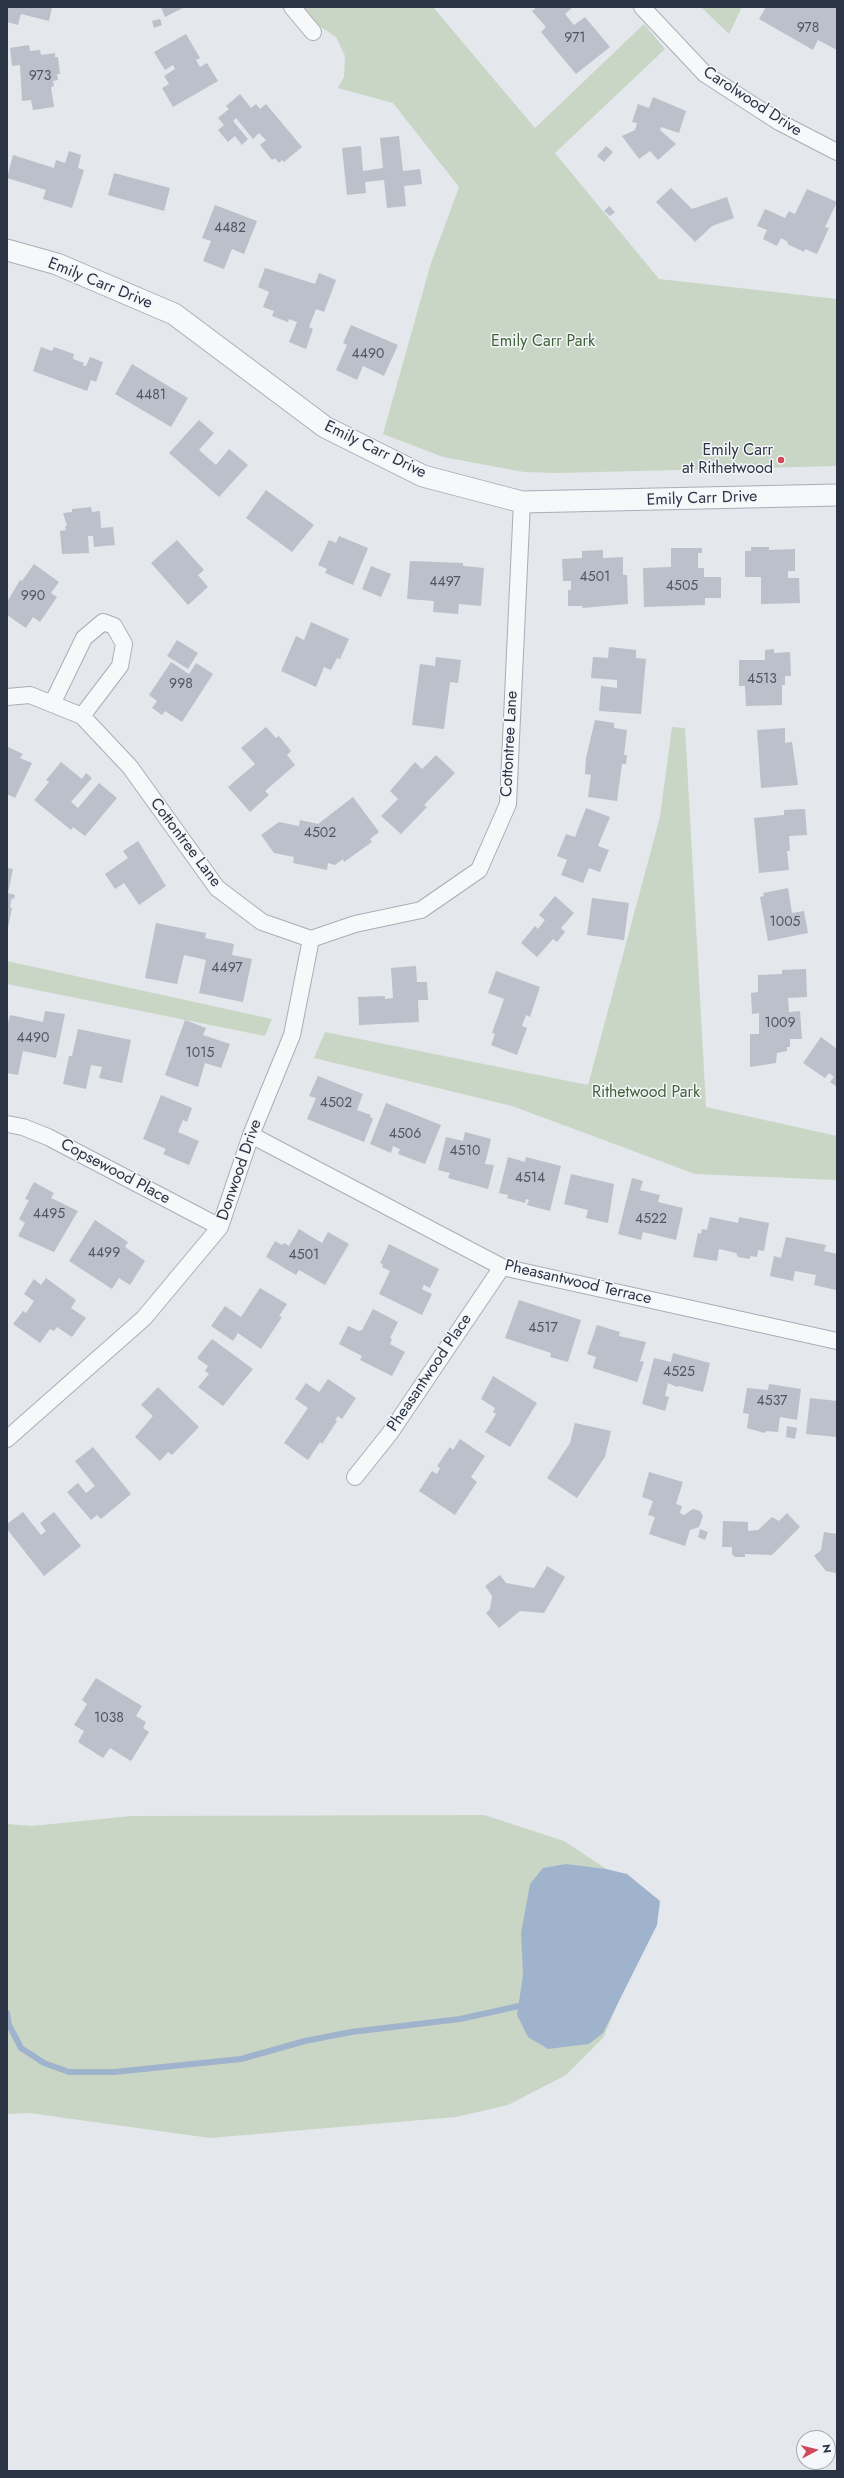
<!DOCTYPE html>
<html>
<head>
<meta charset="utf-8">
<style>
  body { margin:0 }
  #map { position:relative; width:844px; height:2478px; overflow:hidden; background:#e4e7ec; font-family:Jost,sans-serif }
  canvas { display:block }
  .frame { position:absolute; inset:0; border:8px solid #2b3445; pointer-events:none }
  .north { position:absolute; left:796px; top:2430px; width:40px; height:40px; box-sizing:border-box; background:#f4f6f9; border:1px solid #a4a8b1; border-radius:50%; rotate:83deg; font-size:11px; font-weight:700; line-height:16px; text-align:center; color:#2b3445 }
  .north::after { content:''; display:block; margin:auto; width:14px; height:18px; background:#d1495b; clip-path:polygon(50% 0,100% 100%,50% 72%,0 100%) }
</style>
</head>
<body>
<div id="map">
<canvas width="844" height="2478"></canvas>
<div class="frame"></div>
<div class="north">N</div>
</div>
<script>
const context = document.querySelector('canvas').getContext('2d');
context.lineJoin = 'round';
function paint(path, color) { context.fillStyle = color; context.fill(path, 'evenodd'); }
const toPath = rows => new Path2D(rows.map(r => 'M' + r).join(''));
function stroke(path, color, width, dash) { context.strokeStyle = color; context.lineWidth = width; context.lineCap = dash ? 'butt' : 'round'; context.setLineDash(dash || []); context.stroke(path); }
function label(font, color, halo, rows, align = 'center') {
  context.font = font + ' Jost,sans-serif'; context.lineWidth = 3; context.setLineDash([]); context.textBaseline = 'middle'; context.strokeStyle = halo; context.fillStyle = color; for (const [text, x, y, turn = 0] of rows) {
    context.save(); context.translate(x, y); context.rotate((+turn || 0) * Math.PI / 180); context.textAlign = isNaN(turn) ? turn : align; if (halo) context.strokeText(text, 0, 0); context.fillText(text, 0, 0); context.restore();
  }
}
const green = toPath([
  [283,7,433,7,535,128,644,24,665,49,555,153,659,279,837,299,837,466,558,473,524,472,443,457,383,434,431,263,459,187,393,103,338,88,344,77,345,56,336,37,321,27,293,21],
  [701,7,742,7,729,34],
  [672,727,685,728,706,1107,837,1136,837,1180,695,1174,512,1106,314,1058,325,1032,588,1085,660,817],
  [7,961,272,1019,265,1036,7,984],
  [484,1815,564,1841,626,1882,638,1956,603,2038,566,2075,508,2105,456,2117,210,2138,29,2113,7,2114,7,1824,32,1826,131,1816]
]);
const water = toPath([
  [566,1864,606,1869,627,1874,660,1901,657,1925,603,2033,589,2044,548,2049,528,2037,517,2015,523,1975,521,1933,530,1884,543,1868]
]);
const stream = toPath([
  [7,2013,9,2025,21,2048,44,2063,69,2072,114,2072,241,2059,305,2041,351,2032,460,2019,519,2006]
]);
const building = toPath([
  [7,7,52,7,49,21,21,14,18,25,7,22],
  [161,7,185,7,165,17],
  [537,7,573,7,565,14,574,25,585,17,610,47,576,74,541,32,546,27,532,11],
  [766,7,837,7,837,50,818,40,813,50,759,19],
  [160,19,162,25,154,28,152,21],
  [186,34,200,58,196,60,200,67,207,63,218,81,173,107,162,88,169,84,164,76,175,69,173,65,165,70,154,52],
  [29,45,30,51,40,50,41,55,55,53,55,57,58,57,60,74,57,74,58,80,53,81,54,86,51,87,54,107,33,110,31,100,22,101,20,65,12,66,10,48],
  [240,94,251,108,256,104,260,109,266,104,302,147,284,162,282,160,279,163,275,158,272,160,260,145,266,140,259,133,253,139,236,118,233,121,248,139,242,145,235,136,228,142,218,130,224,125,218,118,229,109,226,106],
  [653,97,686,111,679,133,661,127,660,130,676,144,658,160,650,151,639,159,622,136,635,130,637,123,632,122,638,104,649,108],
  [399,136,403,171,420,169,422,184,404,186,406,206,387,208,384,180,365,182,366,193,347,195,342,148,361,146,363,171,383,168,380,138],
  [606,146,613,152,604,162,597,156],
  [69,151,81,155,78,168,84,170,72,208,43,199,46,190,7,178,13,155,54,168,56,160,65,163],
  [114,173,170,188,164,211,108,195],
  [671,188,692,209,727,197,734,218,712,226,695,242,656,202],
  [807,189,837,202,825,227,829,228,817,254,805,249,804,252,787,244,788,242,781,238,777,246,763,239,767,230,757,226,765,209,785,218,789,211,795,214],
  [215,205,257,221,244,254,232,249,224,269,203,261,211,241,202,238],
  [609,206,615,212,610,216,604,211],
  [265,268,315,284,319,273,336,280,324,312,316,309,309,327,313,329,306,349,289,342,297,322,289,319,288,322,272,316,274,311,263,307,269,292,258,287],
  [351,325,398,345,384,376,363,366,357,380,336,370,347,345,343,343],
  [41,347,52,351,54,347,74,354,73,359,84,363,83,366,86,366,90,357,103,362,96,382,91,380,87,391,33,371],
  [132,364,188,398,171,427,115,394],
  [199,420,214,433,199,450,216,465,229,449,248,465,219,497,169,453],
  [266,490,314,525,292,552,246,518],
  [91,507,92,512,100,511,101,528,113,527,115,545,94,547,93,536,88,536,89,553,62,554,60,531,66,530,65,526,67,526,63,513,72,512,72,509],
  [339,536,368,548,353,585,325,573,327,569,318,565,329,540,336,543],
  [177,540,204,570,198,575,208,587,188,605,151,563],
  [751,547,769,547,769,550,795,549,795,571,788,571,788,578,799,578,800,603,761,604,761,577,745,577,745,551,751,551],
  [671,548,702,548,702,553,698,553,698,568,704,568,704,577,721,577,721,598,705,598,705,605,644,607,643,568,671,567],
  [603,550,603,558,623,557,623,575,627,575,628,604,582,608,583,606,568,606,568,590,571,590,571,581,563,581,562,559,582,558,582,551],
  [410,561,463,563,463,566,484,568,481,606,459,604,458,614,433,612,434,601,407,599],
  [34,564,59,582,51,593,57,597,40,622,33,617,26,628,7,615,7,602,20,580,22,581],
  [371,566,391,574,381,597,362,589],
  [311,622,349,639,340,659,337,658,331,670,324,667,316,687,281,671,296,636,304,640],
  [177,640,198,653,188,669,167,656],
  [609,647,636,650,636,658,646,659,641,714,599,711,601,686,617,688,617,680,591,678,593,657,608,658],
  [774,649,774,653,790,652,791,676,785,676,785,685,782,685,782,705,746,706,745,686,739,686,739,660,765,660,765,650],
  [436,657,461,660,458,683,450,682,444,729,412,725,420,664,435,666],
  [171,662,189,674,196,663,213,674,182,722,165,711,162,715,152,708,157,701,149,695],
  [595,720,614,723,614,728,627,730,624,755,627,755,626,764,622,764,617,801,588,797,591,775,585,774,586,758],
  [266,727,276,738,279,736,291,751,287,755,295,765,265,791,269,795,250,812,228,787,255,764,241,748],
  [785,728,785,743,792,742,798,785,761,788,757,730],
  [8,747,23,754,20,758,32,763,15,798,7,794],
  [436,755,455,773,424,805,427,807,401,834,381,816,398,799,390,791,415,762,422,769],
  [61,762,82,779,86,773,92,778,71,802,78,808,99,783,117,798,85,836,73,827,71,830,34,800,49,782,46,780],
  [353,797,379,832,370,839,372,842,344,862,343,859,335,865,328,863,327,870,293,863,294,857,274,853,261,835,279,822,299,826,300,820,318,824],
  [586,808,610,817,598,846,609,850,600,872,589,868,583,883,561,875,567,860,557,856,566,834,575,837],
  [805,809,807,835,789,836,790,851,787,851,789,870,759,873,754,818,784,815,784,810],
  [138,841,166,886,139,905,124,883,115,889,105,874,128,858,123,851],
  [7,868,13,869,8,893,15,895,14,899,12,898,10,907,12,908,8,928],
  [788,888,792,913,804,911,808,933,768,941,760,897,764,896,763,893],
  [555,896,574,913,561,928,565,932,557,942,553,939,537,957,521,943,535,926,538,929,545,920,539,915],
  [592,898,629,903,624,940,587,935],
  [156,923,206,933,205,938,234,944,232,955,252,959,243,1002,199,993,206,960,184,955,177,984,145,978],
  [416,966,417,982,427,982,428,1000,418,1000,419,1022,359,1025,358,997,385,996,385,999,393,998,391,968],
  [806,969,807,997,788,998,789,1012,800,1011,802,1039,790,1039,790,1047,787,1047,787,1051,777,1053,776,1063,750,1067,750,1034,759,1034,759,1013,752,1014,751,993,758,992,758,975,782,974,782,970],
  [496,971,540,987,530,1017,526,1015,522,1026,527,1028,517,1055,491,1045,495,1034,492,1033,504,999,488,993],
  [45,1011,65,1014,56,1058,23,1051,18,1075,7,1073,7,1027,10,1015,43,1022],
  [185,1020,206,1028,203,1035,230,1044,221,1068,205,1063,198,1087,165,1075],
  [78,1029,131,1040,122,1083,99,1078,102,1067,91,1065,86,1089,63,1084,69,1056,72,1056],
  [821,1037,837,1049,837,1087,830,1082,834,1077,829,1073,825,1078,803,1063],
  [318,1076,363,1094,357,1110,371,1115,370,1117,373,1119,364,1142,307,1119,316,1098,309,1096],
  [161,1095,192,1108,187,1122,183,1120,178,1132,199,1141,189,1165,163,1154,166,1149,143,1139],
  [386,1103,441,1125,425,1164,398,1154,400,1149,393,1146,391,1153,370,1144],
  [465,1132,491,1139,485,1164,494,1165,488,1189,448,1178,450,1173,438,1170,446,1137,463,1141],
  [508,1157,525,1162,526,1157,561,1166,550,1211,527,1205,529,1200,526,1199,525,1203,507,1198,508,1195,499,1193],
  [571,1174,614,1184,608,1223,586,1218,588,1210,564,1204],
  [632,1178,643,1181,640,1190,660,1195,658,1202,683,1208,676,1240,643,1232,641,1240,618,1234],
  [34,1182,54,1193,51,1198,78,1211,54,1252,18,1236,25,1223,19,1219,29,1200,25,1199],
  [710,1217,738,1223,739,1217,769,1223,764,1251,758,1250,757,1257,751,1256,749,1259,738,1257,736,1253,719,1249,717,1261,693,1257,698,1233,701,1234,702,1229,707,1230],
  [95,1220,128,1242,125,1247,145,1261,130,1285,119,1278,112,1289,69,1261],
  [299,1229,322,1243,328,1232,349,1244,325,1285,299,1270,296,1275,266,1257,275,1241,282,1245,284,1243,289,1246],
  [786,1237,826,1245,824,1251,837,1254,836,1290,814,1285,816,1275,795,1271,793,1281,770,1276,774,1256,781,1258],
  [389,1244,439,1269,430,1288,424,1285,422,1289,432,1294,422,1315,379,1294,390,1271,382,1267,383,1264,380,1263],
  [46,1278,76,1300,71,1308,86,1318,72,1337,57,1327,54,1331,50,1329,40,1343,13,1324,23,1311,26,1313,34,1301,24,1294,34,1279,41,1285],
  [260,1288,287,1304,279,1316,282,1317,261,1349,238,1333,233,1341,211,1326,225,1306,241,1317],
  [519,1300,581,1320,568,1362,550,1357,551,1353,505,1338],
  [373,1309,398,1322,390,1338,392,1339,390,1344,405,1352,392,1376,360,1360,362,1356,339,1344,348,1326,359,1331,362,1330],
  [597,1325,620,1332,619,1336,646,1342,640,1361,644,1362,637,1382,593,1368,596,1357,587,1354],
  [212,1339,253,1369,223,1406,198,1387,209,1374,205,1371,208,1366,197,1358],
  [673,1353,710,1363,703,1392,679,1386,677,1387,668,1383,665,1396,669,1397,665,1411,642,1404,654,1358,671,1362],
  [493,1376,537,1403,510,1447,485,1432,496,1414,493,1412,495,1408,481,1399],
  [328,1379,356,1398,342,1419,338,1416,335,1420,337,1421,322,1444,320,1442,308,1460,284,1443,308,1408,295,1399,306,1383,319,1392],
  [769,1384,801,1389,797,1420,780,1417,778,1432,767,1431,764,1433,747,1428,749,1414,743,1413,747,1388,768,1390],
  [158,1387,199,1427,172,1455,168,1452,160,1461,135,1437,153,1416,141,1405],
  [810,1398,837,1401,837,1437,806,1434],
  [575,1423,611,1431,605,1457,577,1498,547,1478,570,1443],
  [787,1426,797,1428,795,1439,786,1437],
  [460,1439,485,1456,471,1477,477,1482,455,1515,419,1491,432,1471,437,1474,440,1468,437,1466,450,1447,453,1450],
  [93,1447,131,1494,101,1519,97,1515,91,1520,67,1492,78,1483,86,1493,95,1486,75,1461],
  [649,1472,683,1482,676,1504,682,1506,680,1513,684,1515,693,1509,700,1511,703,1516,699,1527,690,1530,685,1546,649,1534,655,1517,648,1515,653,1501,642,1497],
  [23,1512,41,1535,46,1531,40,1523,54,1512,81,1546,44,1576,7,1529,7,1524],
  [787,1513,800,1527,772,1555,745,1554,745,1557,735,1557,732,1554,732,1547,722,1547,723,1521,748,1522,748,1531,758,1530,772,1517,779,1521],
  [700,1529,708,1532,705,1540,698,1537],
  [824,1532,837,1534,836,1573,826,1571,814,1556,821,1550],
  [547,1566,565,1577,544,1613,520,1611,499,1628,486,1613,490,1609,492,1596,485,1586,500,1575,506,1583,534,1588],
  [96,1678,142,1706,136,1716,146,1722,143,1728,149,1732,131,1761,110,1748,103,1758,78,1742,84,1731,74,1725,87,1704,82,1700]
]);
const minor = toPath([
  [292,7,313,32],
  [642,7,705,74,779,122,837,152],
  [7,697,30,695,82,716,130,767,217,888,262,922,311,939,355,924,421,910,479,870,508,804,522,502],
  [52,704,84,638,103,622,114,626,124,644,120,666,82,716],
  [7,1124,23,1127,48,1137,220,1227],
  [251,1135,502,1267,837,1341],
  [7,1439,144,1318,220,1227,251,1135,292,1035,311,939],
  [355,1477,390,1433,502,1267]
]);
const tertiary = toPath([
  [7,250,57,264,174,314,325,427,423,476,522,502,837,495]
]);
const markers = [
  [781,460,4,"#d1495b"]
];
const numberNames = [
  ["978",808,29],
  ["971",575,39],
  ["973",40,77],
  ["4482",230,229],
  ["4490",368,355],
  ["4481",151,396],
  ["4501",595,578],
  ["4497",445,583],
  ["4505",682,587],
  ["990",33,597],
  ["4513",762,680],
  ["998",181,685],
  ["4502",320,834],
  ["1005",785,923],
  ["4497",227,969],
  ["1009",780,1024],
  ["4490",33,1039],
  ["1015",200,1054],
  ["4502",336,1104],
  ["4506",405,1135],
  ["4510",465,1152],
  ["4514",530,1179],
  ["4495",49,1215],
  ["4522",651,1220],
  ["4499",104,1254],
  ["4501",304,1256],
  ["4517",543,1329],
  ["4525",679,1373],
  ["4537",772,1402],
  ["1038",109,1719]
];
const streetNames = [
  ["Carolwood Drive",752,102,33],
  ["Emily Carr Drive",100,284,22],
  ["Emily Carr Drive",375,450,26],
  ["Emily Carr Drive",702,499,-2],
  ["Cottontree Lane",510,744,-87],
  ["Cottontree Lane",185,843,53],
  ["Donwood Drive",240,1170,-71],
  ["Copsewood Place",115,1172,28],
  ["Pheasantwood Terrace",578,1283,13],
  ["Pheasantwood Place",430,1373,-56]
];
const parkNames = [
  ["Emily Carr Park",543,342],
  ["Rithetwood Park",646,1093]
];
const poiNames = [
  ["Emily Carr",773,451],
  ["at Rithetwood",773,469]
];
paint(green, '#c9d6c5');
paint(water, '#9fb4cc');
stroke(stream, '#9fb4cc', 6);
paint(building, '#bbc0ca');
stroke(minor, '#a9aeb7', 18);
stroke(tertiary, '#a9aeb7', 23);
stroke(minor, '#f7f8fa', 16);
stroke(tertiary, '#f7f8fa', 21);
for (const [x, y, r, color] of markers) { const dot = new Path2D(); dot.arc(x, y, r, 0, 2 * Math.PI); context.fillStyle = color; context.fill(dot); stroke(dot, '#f4f6f9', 1.5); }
label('14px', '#4f5766', null, numberNames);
label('16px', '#2b3445', '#f4f6f9', streetNames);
label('16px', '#3f6138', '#f4f6f9', parkNames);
label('16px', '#2b3445', '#f4f6f9', poiNames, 'right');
</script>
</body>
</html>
